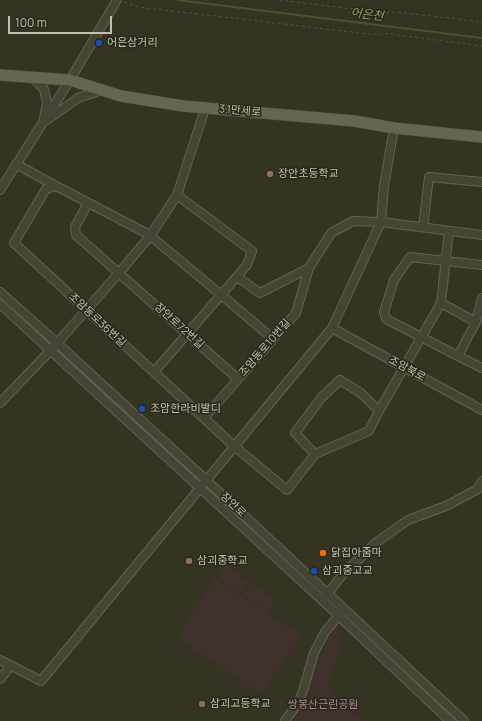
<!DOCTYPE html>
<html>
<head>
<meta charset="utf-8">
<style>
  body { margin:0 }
  #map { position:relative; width:482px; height:721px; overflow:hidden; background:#353321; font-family:Manrope,sans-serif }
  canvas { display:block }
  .scale { position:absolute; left:8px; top:16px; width:104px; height:18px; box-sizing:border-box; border:2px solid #c3c1ae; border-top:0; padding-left:5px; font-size:12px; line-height:14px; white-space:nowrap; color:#c3c1ae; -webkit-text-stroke:3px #2a281a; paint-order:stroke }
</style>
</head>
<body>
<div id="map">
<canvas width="482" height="721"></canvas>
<div class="scale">100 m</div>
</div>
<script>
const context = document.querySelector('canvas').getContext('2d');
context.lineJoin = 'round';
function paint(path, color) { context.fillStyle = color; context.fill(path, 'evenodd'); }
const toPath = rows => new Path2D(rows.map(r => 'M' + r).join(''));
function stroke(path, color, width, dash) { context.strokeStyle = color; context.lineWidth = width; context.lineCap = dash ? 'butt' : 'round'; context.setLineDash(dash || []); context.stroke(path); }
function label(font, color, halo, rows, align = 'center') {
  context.font = font + ' Manrope,"Noto Sans KR",sans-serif'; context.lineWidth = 3; context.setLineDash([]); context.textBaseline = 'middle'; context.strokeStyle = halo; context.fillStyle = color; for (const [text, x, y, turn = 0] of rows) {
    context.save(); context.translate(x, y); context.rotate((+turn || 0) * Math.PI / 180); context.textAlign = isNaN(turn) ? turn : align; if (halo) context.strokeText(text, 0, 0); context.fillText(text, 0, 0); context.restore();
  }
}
const green = toPath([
  [226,565,250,582,241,594,217,578],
  [215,578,301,635,262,694,176,638],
  [252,583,276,599,267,612,243,595],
  [335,624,344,636,328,688,349,710,364,721,293,721,315,689,310,677]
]);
const stream = toPath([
  [178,0,482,38]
]);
const path = toPath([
  [279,0,386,13,396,12,482,22],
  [124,2,139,7,377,35,383,33,482,46]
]);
const minor = toPath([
  [33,78,44,89,47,103,44,118],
  [47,120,78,98,102,90],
  [16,164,56,186],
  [0,190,70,80,117,0],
  [177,195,205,109],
  [88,203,75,227,76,235,238,379],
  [423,227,429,177,482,182],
  [482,265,410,257,394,280,384,312,386,319,458,356,476,322,482,298],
  [237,277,260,293,309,268],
  [0,292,57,343,206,480,464,721],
  [441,303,476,322],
  [0,304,322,600,450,721],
  [332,328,482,410],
  [273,339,225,298,148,234,56,186,46,189,14,243,234,446,287,490,315,454],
  [458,356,482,368],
  [0,403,51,350,119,273,150,236,177,195,252,251,247,265,154,372],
  [379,411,361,393,340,380,322,397,295,433,315,454,369,431,379,411,441,303,449,231],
  [204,418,296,313,309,268,331,233,353,221,381,222,482,235],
  [325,597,344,573,378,541,408,520,446,506,478,489,482,481],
  [0,660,41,681,332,328,381,222,384,186,394,128],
  [0,679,11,666],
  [285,721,298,703,303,691,314,653,325,632,341,613]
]);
const major = toPath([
  [0,75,70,80,121,96,183,106,354,121,394,128,482,137]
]);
const markers = [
  [99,43,4,"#1a4fb4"],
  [270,174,4,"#8d6e63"],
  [142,409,4,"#1a4fb4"],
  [323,553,4,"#e8710a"],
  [189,561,4,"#8d6e63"],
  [314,571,4,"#1a4fb4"],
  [202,704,4,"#8d6e63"]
];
const poiNames = [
  ["어은삼거리",107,43],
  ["장안초등학교",278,174],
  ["조암한라비발디",150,409],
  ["닭집아줌마",331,553],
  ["삼괴중학교",197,561],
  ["삼괴중고교",322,571],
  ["삼괴고등학교",210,704]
];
const streetNames = [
  ["3.1만세로",240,111,5],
  ["조암동로36번길",97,320,43],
  ["장안로72번길",179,326,42],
  ["조암동로10번길",265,348,-49],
  ["조암북로",407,369,29],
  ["장안로",233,505,43]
];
const parkNames = [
  ["쌍봉산근린공원",323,705]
];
const waterNames = [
  ["어은천",367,15,7]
];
paint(green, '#3f312c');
stroke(stream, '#534e2e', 2);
stroke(minor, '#646251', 10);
stroke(major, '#535040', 12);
stroke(path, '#5b4f46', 1, [3, 3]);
stroke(minor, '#464434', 8);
stroke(major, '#666452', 11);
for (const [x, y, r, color] of markers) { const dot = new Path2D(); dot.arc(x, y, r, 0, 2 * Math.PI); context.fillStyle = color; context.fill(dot); stroke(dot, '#2a281a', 1.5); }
label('11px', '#c3c1ae', '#2a281a', poiNames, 'left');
label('11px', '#c3c1ae', '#2a281a', streetNames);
label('11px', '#a88595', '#2a281a', parkNames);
label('italic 12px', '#a09969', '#2a281a', waterNames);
</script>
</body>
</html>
